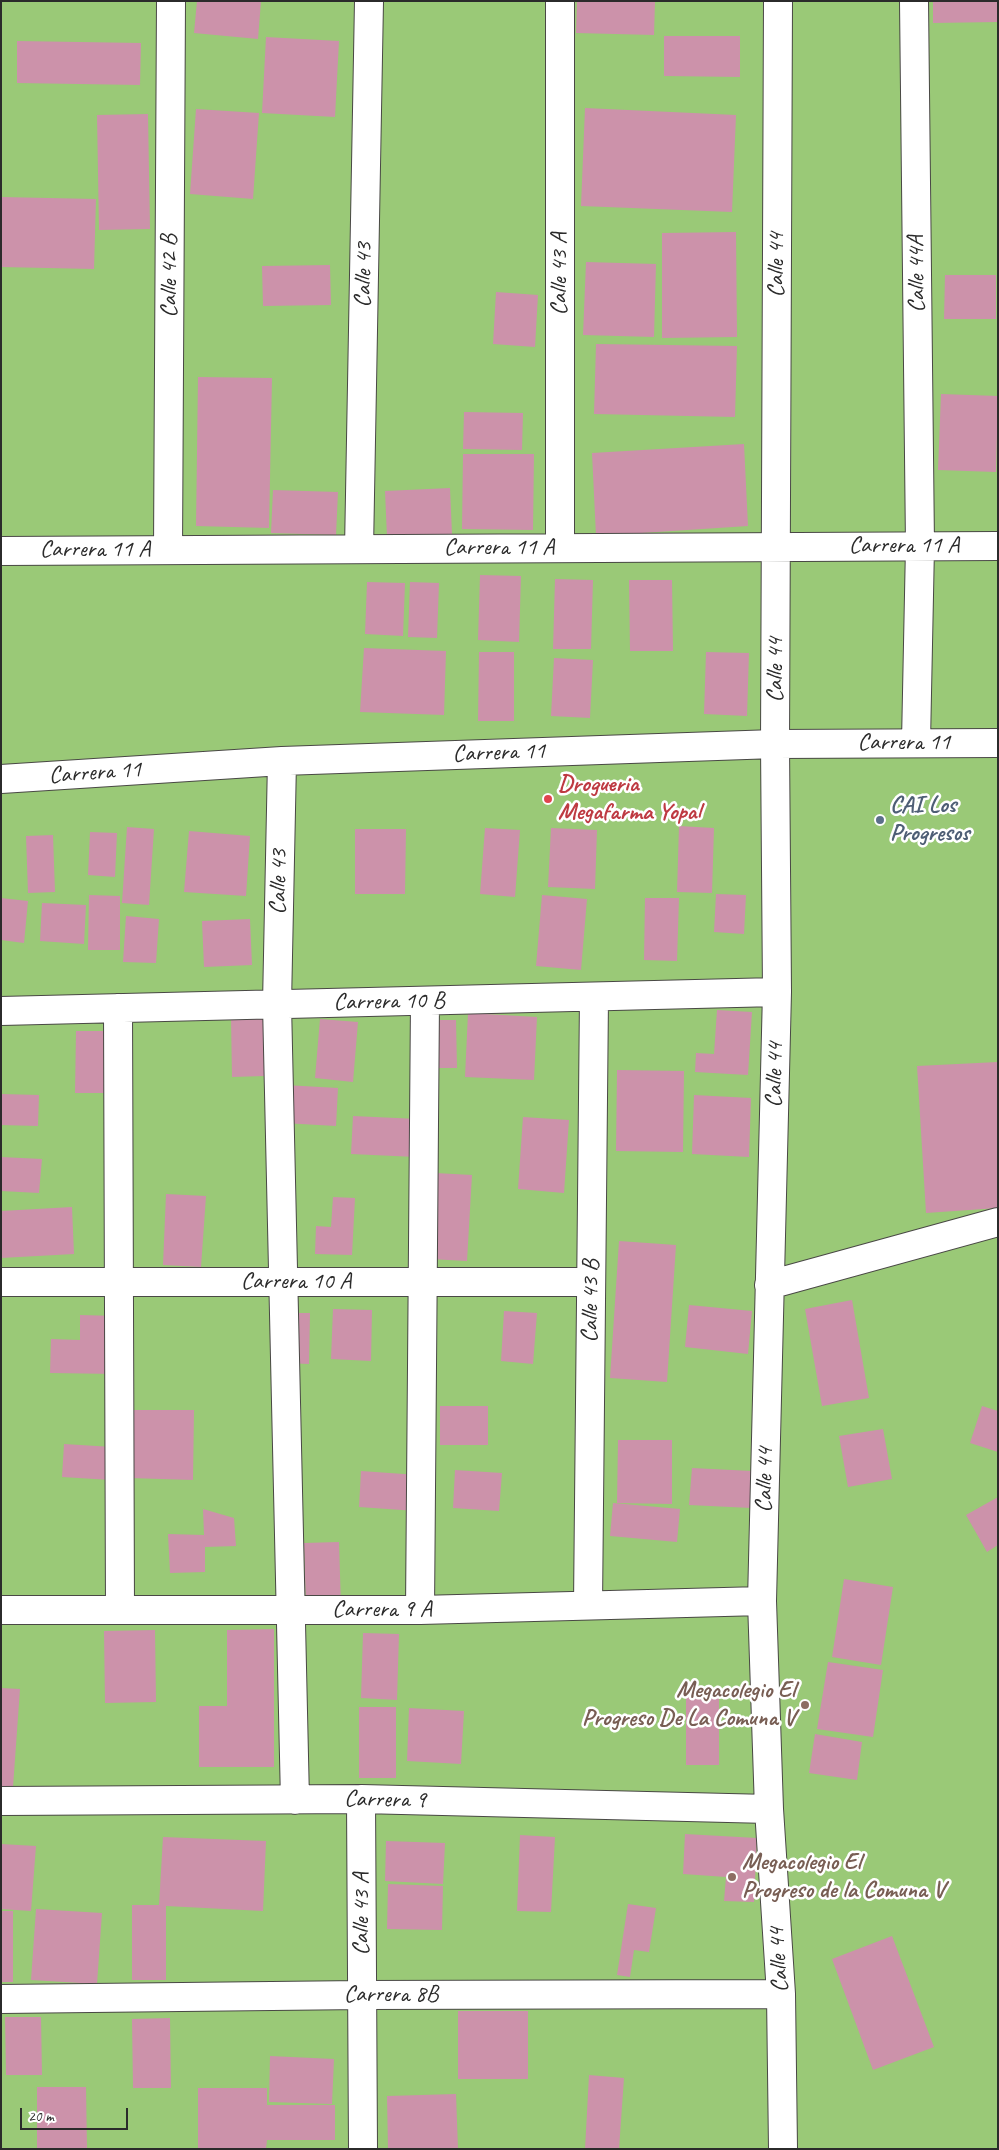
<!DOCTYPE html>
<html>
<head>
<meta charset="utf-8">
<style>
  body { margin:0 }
  #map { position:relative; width:999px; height:2150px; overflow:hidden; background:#f2eeda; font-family:Caveat,sans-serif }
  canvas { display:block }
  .frame { position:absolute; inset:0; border:2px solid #2b2b2b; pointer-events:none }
  .scale { position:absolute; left:20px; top:2108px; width:108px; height:22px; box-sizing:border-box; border:2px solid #2b2b2b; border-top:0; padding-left:6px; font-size:15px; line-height:18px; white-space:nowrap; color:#2b2b2b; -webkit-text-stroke:4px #fff; paint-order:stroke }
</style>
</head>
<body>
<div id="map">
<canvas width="999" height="2150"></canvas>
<div class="frame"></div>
<div class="scale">20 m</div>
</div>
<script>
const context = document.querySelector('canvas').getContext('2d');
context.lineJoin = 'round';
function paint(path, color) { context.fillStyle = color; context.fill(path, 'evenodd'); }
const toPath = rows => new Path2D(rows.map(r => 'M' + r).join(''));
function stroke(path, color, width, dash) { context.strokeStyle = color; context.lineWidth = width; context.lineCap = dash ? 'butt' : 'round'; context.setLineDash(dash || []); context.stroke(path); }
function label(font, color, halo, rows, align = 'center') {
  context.font = font + ' Caveat,sans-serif'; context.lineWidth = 5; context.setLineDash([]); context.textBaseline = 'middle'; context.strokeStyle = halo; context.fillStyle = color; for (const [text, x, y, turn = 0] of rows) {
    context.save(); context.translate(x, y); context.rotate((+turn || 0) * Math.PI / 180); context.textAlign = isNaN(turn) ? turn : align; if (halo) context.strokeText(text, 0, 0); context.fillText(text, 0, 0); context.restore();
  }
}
const green = toPath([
  [1,1,998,1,998,2149,1,2149]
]);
const building = toPath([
  [197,1,261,1,258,39,194,33],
  [577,1,655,1,654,35,576,33],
  [933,1,998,1,998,22,933,23],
  [664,36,740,36,740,77,664,76],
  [266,37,339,41,335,117,262,113],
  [17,41,141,43,140,85,17,83],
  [585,108,736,115,732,212,581,206],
  [196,109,259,113,253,199,190,194],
  [148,114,150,229,99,230,97,115],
  [1,197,96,199,94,269,1,267],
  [736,232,737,337,662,338,662,233],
  [586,262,656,264,654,337,583,335],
  [330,265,331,305,263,306,262,266],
  [945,275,996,275,996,319,944,319],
  [496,292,538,295,535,347,493,344],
  [596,344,737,346,735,417,594,414],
  [198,377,272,378,269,528,196,526],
  [941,394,998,396,996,472,938,470],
  [464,412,523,413,522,450,463,449],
  [744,444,748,526,596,536,592,453],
  [463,454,534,454,533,530,462,529],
  [450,488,452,534,387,537,385,491],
  [273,490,338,492,336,535,271,533],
  [480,575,521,576,519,642,478,640],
  [555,579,593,580,591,649,553,649],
  [629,580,672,580,673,651,630,651],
  [367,582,405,583,403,636,365,634],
  [410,582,439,583,437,638,408,637],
  [364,648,446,651,444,715,360,712],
  [479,652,514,652,514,721,478,721],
  [706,652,749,653,747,716,704,714],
  [554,658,593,660,590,718,551,716],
  [679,826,714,828,712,893,677,892],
  [127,827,154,829,149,905,122,903],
  [485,828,520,830,515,897,480,894],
  [551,828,597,830,595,889,548,887],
  [355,829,406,829,405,894,355,894],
  [189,831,250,836,246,896,184,892],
  [90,832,117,833,115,877,88,875],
  [53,835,55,892,28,893,26,836],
  [716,894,746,895,744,934,714,932],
  [89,895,120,896,120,950,88,950],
  [542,895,587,899,581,970,536,966],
  [1,898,28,901,24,943,1,940],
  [645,898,679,898,677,961,644,960],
  [42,903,86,905,84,944,40,941],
  [126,916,159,919,156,963,123,962],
  [250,919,252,965,204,967,202,921],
  [717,1010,752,1012,748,1075,695,1072,696,1053,714,1054],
  [468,1013,537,1017,534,1080,465,1077],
  [264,1017,265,1076,232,1077,231,1018],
  [320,1019,358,1022,353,1082,315,1078],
  [433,1020,456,1020,457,1068,434,1068],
  [76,1031,111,1031,111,1093,75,1093],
  [998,1062,998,1208,926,1213,917,1066],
  [617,1070,684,1071,683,1152,616,1151],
  [285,1085,338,1088,336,1126,283,1123],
  [1,1094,39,1095,38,1126,1,1125],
  [694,1095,751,1098,749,1157,692,1154],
  [353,1116,418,1119,416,1157,351,1154],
  [523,1117,569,1120,564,1193,518,1189],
  [1,1157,42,1159,39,1193,1,1191],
  [435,1173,472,1175,467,1261,430,1259],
  [166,1194,206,1196,201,1267,163,1265],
  [333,1197,355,1198,352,1255,315,1254,316,1226,331,1227],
  [72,1207,74,1254,1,1258,1,1211],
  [619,1241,676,1245,667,1382,610,1378],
  [852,1300,869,1398,822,1406,805,1309],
  [689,1305,752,1311,748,1354,685,1347],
  [333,1309,372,1310,371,1361,331,1359],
  [504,1311,537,1313,533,1364,501,1361],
  [286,1313,310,1313,309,1364,285,1363],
  [80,1315,117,1316,116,1374,50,1373,51,1339,80,1340],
  [440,1406,488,1406,488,1445,440,1445],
  [982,1406,998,1411,998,1452,970,1443],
  [130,1410,194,1410,193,1480,129,1478],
  [883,1429,892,1479,848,1487,839,1436],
  [618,1440,672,1440,672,1504,617,1503],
  [64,1444,113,1447,111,1480,62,1477],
  [692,1468,752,1471,751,1508,689,1505],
  [455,1470,502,1473,499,1511,453,1508],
  [361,1471,418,1475,416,1511,359,1507],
  [998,1497,998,1545,987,1552,966,1515],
  [613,1503,680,1509,677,1542,610,1536],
  [203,1509,234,1518,236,1546,205,1547,205,1572,170,1573,168,1534,204,1535],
  [339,1542,341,1607,306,1608,304,1543],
  [844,1579,893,1587,881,1665,832,1657],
  [274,1629,274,1767,199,1767,199,1706,227,1706,227,1630],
  [155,1630,156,1702,105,1703,104,1631],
  [363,1633,399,1634,397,1700,361,1698],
  [828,1662,883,1670,873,1737,817,1729],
  [1,1688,20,1689,13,1787,1,1786],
  [686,1695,719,1695,719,1765,686,1765],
  [359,1707,396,1707,396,1778,359,1778],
  [409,1708,464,1711,461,1764,407,1761],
  [815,1734,862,1742,857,1780,809,1773],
  [685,1834,757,1838,754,1902,724,1901,726,1877,683,1874],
  [520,1835,555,1837,551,1912,517,1911],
  [163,1837,266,1841,263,1911,166,1906,166,1980,132,1980,132,1905,159,1905],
  [386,1841,445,1843,443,1884,385,1881],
  [1,1844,36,1846,31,1911,1,1909],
  [388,1884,443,1886,442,1930,387,1929],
  [628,1904,656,1908,649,1952,634,1950,630,1977,617,1975],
  [36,1909,102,1913,97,1984,31,1980],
  [1,1911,13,1911,13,1982,1,1982],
  [892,1936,934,2047,873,2070,832,1959],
  [458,2011,528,2011,528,2079,458,2079],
  [5,2017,41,2017,42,2075,6,2075],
  [170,2018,171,2088,133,2088,132,2019],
  [270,2056,334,2059,332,2104,269,2102],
  [589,2075,624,2078,619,2149,585,2149],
  [37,2087,86,2087,87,2149,37,2149],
  [198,2088,267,2088,267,2105,335,2105,335,2140,267,2140,266,2149,198,2149],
  [456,2094,458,2149,388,2149,387,2096]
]);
const minor = toPath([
  [560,1,560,548],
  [778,1,775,744,777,992,762,1601,769,1809,781,1994,783,2149],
  [914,1,920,546,916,742],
  [359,549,369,1],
  [168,550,171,1],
  [1,551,998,546],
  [282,761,277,1004,295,1800],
  [1,779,282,761,775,744,998,743],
  [118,1008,120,1610],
  [1,1011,777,992],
  [1,1282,591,1282],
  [769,1285,998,1222],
  [588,1605,594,997],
  [1,1610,420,1610,762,1601],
  [420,1610,425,1001],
  [361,1799,363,2149],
  [1,1801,361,1799,769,1809],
  [1,1999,362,1995,781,1994]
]);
const markers = [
  [548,799,5,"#e0444e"],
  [880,820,5,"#5c6f8a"],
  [805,1705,5,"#8d6e63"],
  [732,1877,5,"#8d6e63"]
];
const streetNames = [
  ["Calle 44",777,265,-90],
  ["Calle 43 A",560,274,-90],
  ["Calle 44A",917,274,-91],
  ["Calle 43",364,275,-89],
  ["Calle 42 B",170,276,-90],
  ["Carrera 11 A",904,546],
  ["Carrera 11 A",499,548],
  ["Carrera 11 A",95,550],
  ["Calle 44",776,670,-90],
  ["Carrera 11",904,743],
  ["Carrera 11",499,753,-2],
  ["Carrera 11",95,773,-4],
  ["Calle 43",279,882,-89],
  ["Carrera 10 B",389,1002,-1],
  ["Calle 44",775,1075,-89],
  ["Carrera 10 A",296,1282],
  ["Calle 43 B",591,1301,-89],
  ["Calle 44",765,1480,-89],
  ["Carrera 9 A",382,1610],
  ["Carrera 9",385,1800,1],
  ["Calle 43 A",362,1914,-90],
  ["Calle 44",779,1960,-94],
  ["Carrera 8B",391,1995]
];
const healthNames = [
  ["Drogueria",558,785],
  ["Megafarma Yopal",558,813]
];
const serviceNames = [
  ["CAI Los",890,806],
  ["Progresos",890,834]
];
const educationNames = [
  ["Megacolegio El",795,1691],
  ["Progreso De La Comuna V",795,1719],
  ["Megacolegio El",742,1863,"left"],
  ["Progreso de la Comuna V",742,1891,"left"]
];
paint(green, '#9ac977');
paint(building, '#cc92aa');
stroke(minor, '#494845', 30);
stroke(minor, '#fff', 28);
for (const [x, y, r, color] of markers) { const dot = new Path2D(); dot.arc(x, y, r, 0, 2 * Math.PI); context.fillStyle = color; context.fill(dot); stroke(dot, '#fff', 2); }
label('24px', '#2b2b2b', '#fff', streetNames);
label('bold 24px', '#be3a42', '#fff', healthNames, 'left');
label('bold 24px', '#4e5e75', '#fff', serviceNames, 'left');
label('bold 24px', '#785e54', '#fff', educationNames, 'right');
</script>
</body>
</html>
